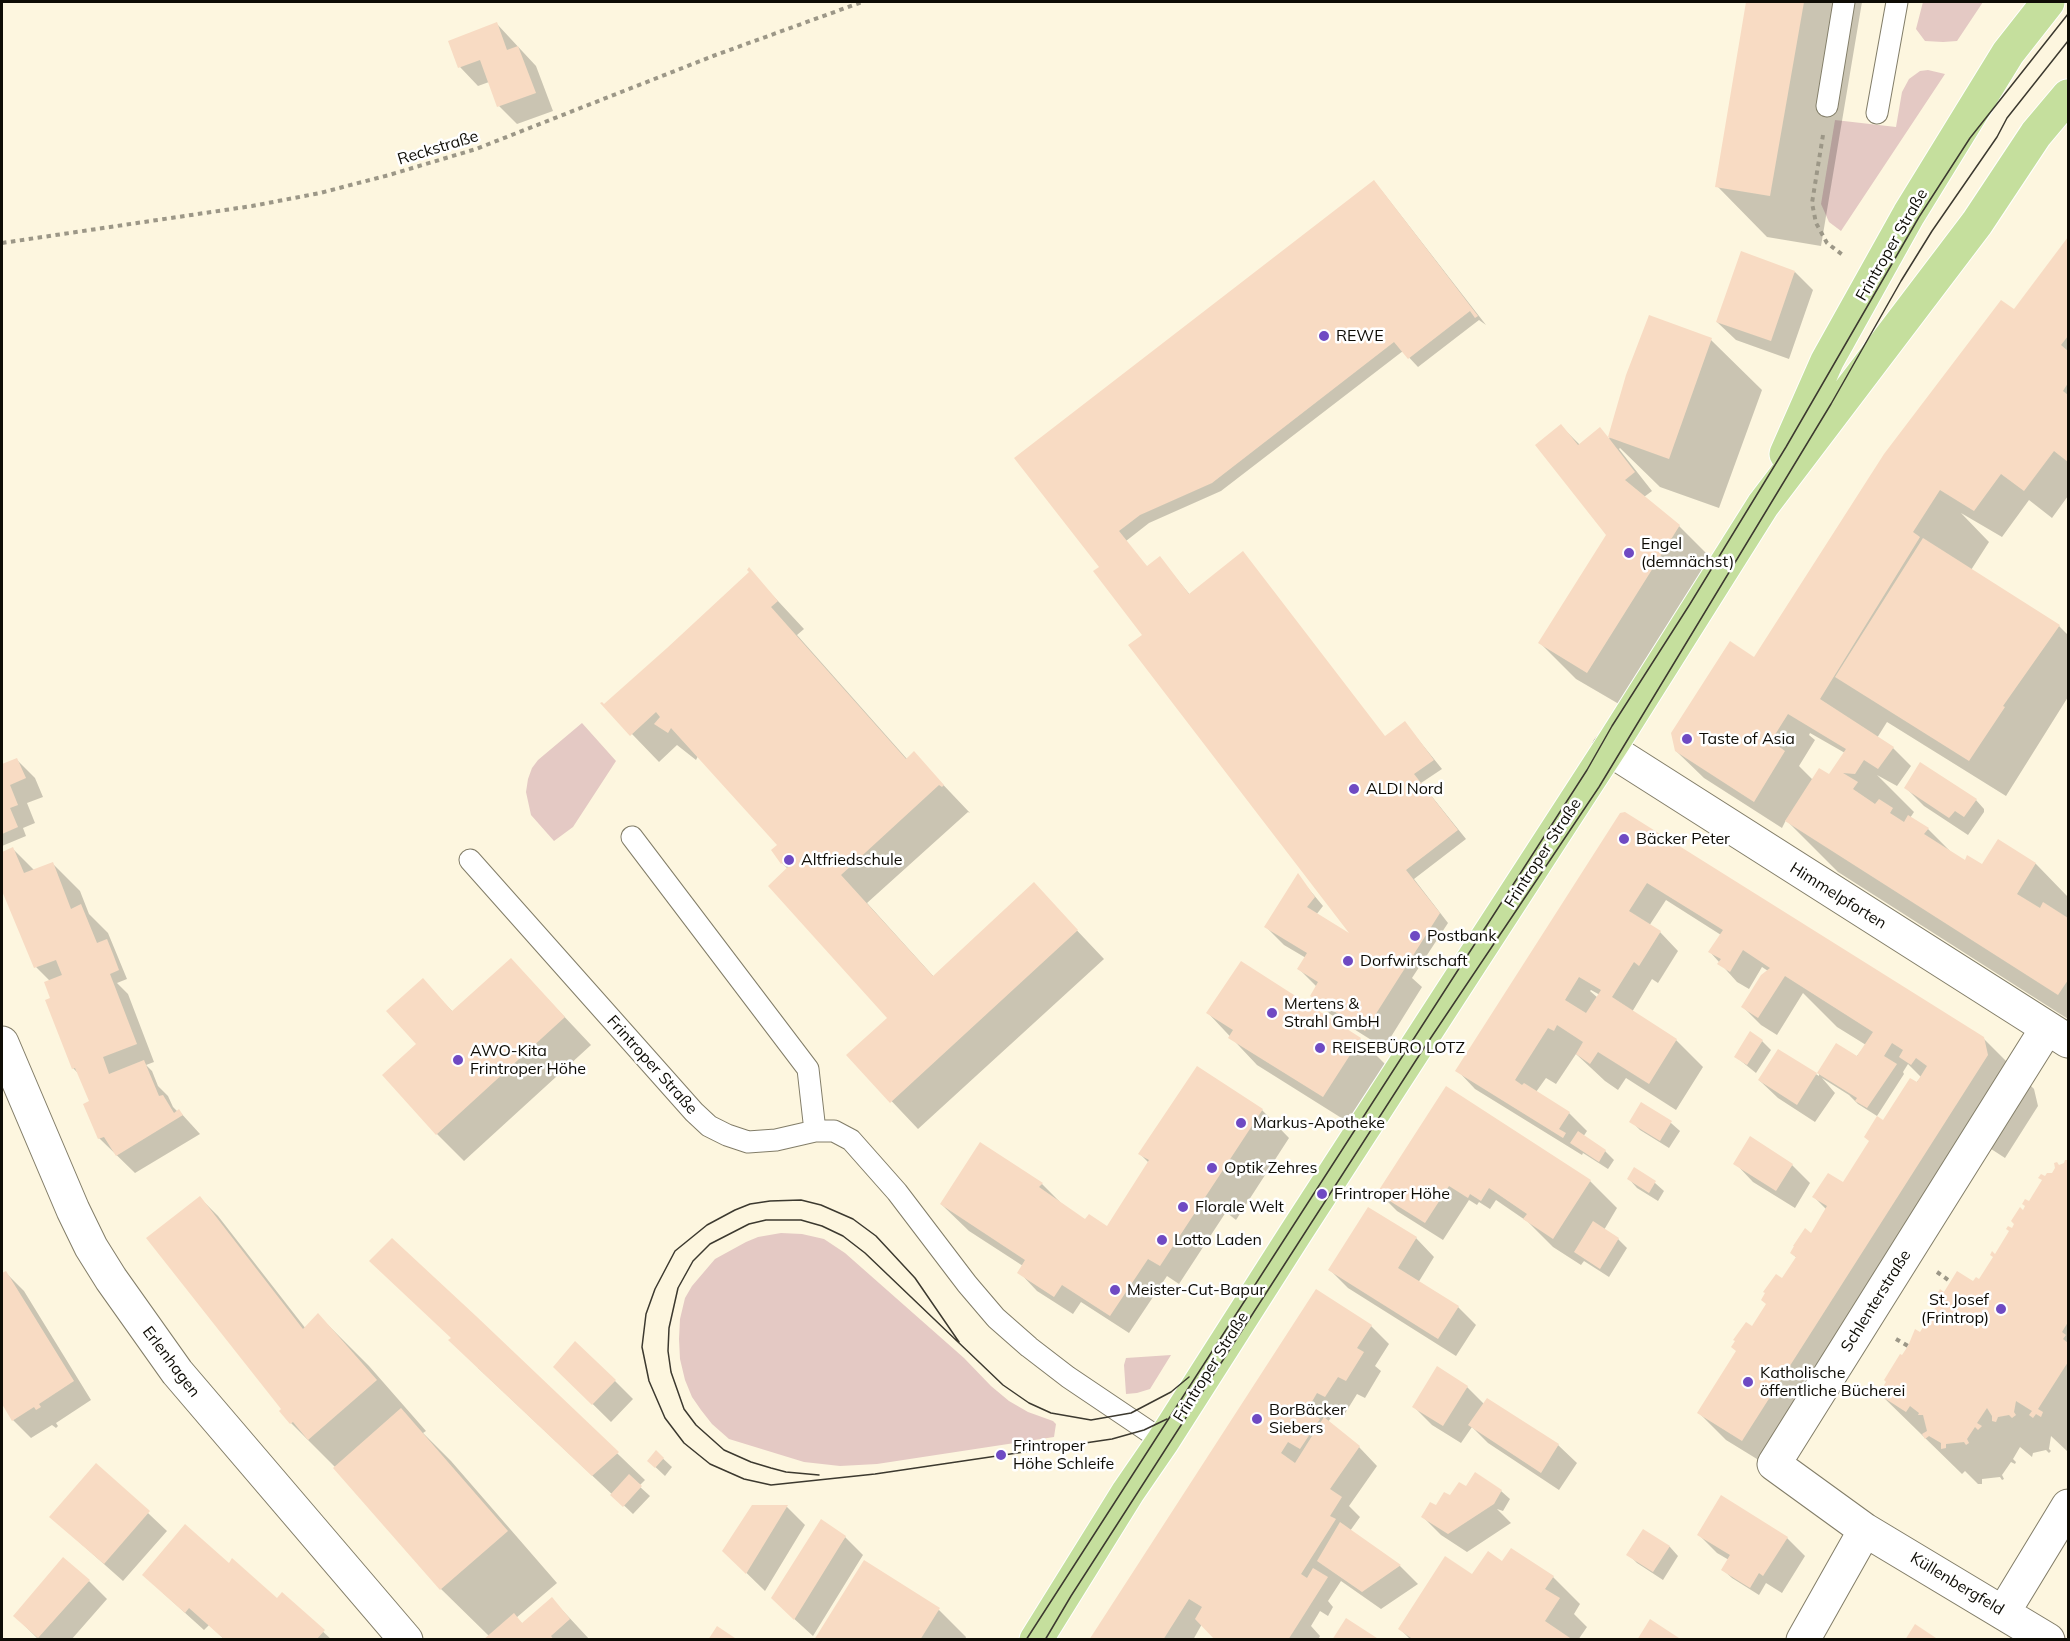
<!DOCTYPE html>
<html>
<head>
<meta charset="utf-8">
<style>
  body { margin:0 }
  #map { position:relative; width:2070px; height:1641px; overflow:hidden; background:#fdf6df; font-family:Mulish,sans-serif }
  canvas { display:block }
  .frame { position:absolute; inset:0; border:3px solid #0e0c05; pointer-events:none }
</style>
</head>
<body>
<div id="map">
<canvas width="2070" height="1641"></canvas>
<div class="frame"></div>
</div>
<script>
const context = document.querySelector('canvas').getContext('2d');
context.lineJoin = 'round';
function paint(path, color) { context.fillStyle = color; context.fill(path, 'evenodd'); }
const toPath = rows => new Path2D(rows.map(r => 'M' + r).join(''));
function stroke(path, color, width, dash) { context.strokeStyle = color; context.lineWidth = width; context.lineCap = dash ? 'butt' : 'round'; context.setLineDash(dash || []); context.stroke(path); }
function label(font, color, halo, rows, align = 'center') {
  context.font = font + ' Mulish,sans-serif'; context.lineWidth = 5; context.setLineDash([]); context.textBaseline = 'middle'; context.strokeStyle = halo; context.fillStyle = color; for (const [text, x, y, turn = 0] of rows) {
    context.save(); context.translate(x, y); context.rotate((+turn || 0) * Math.PI / 180); context.textAlign = isNaN(turn) ? turn : align; if (halo) context.strokeText(text, 0, 0); context.fillText(text, 0, 0); context.restore();
  }
}
const green = toPath([
  [1923,2,1983,2,1957,41,1943,42,1925,41,1916,29],
  [1928,70,1945,74,1841,231,1829,222,1821,204,1835,120,1896,127,1902,92,1909,79,1920,71],
  [582,723,616,761,573,827,554,841,531,815,526,792,528,779,532,768,538,760],
  [781,1233,802,1234,824,1239,845,1253,964,1358,991,1386,1009,1401,1028,1412,1053,1421,1056,1424,1054,1437,877,1464,840,1466,804,1462,729,1439,712,1424,701,1410,692,1397,685,1380,680,1359,679,1339,680,1319,685,1298,692,1286,715,1259,746,1242,758,1237],
  [1171,1355,1150,1389,1137,1393,1126,1394,1124,1365,1126,1358]
]);
const shadow = toPath([
  [1747,2,1862,2,1821,246,1767,237,1717,186],
  [497,24,536,66,553,111,517,124,499,106,489,82,478,86,460,67,450,42],
  [1374,182,1382,191,1486,325,1479,320,1418,367,1403,351,1221,491,1149,523,1126,541,1148,568,1160,558,1190,595,1388,743,1405,723,1442,769,1421,783,1466,839,1414,879,1448,923,1412,978,1422,987,1384,1048,1330,1014,1312,995,1317,987,1299,969,1306,958,1284,945,1266,927,1298,876,1323,906,1316,915,1354,938,1144,635,1101,568,1016,458],
  [2068,240,2068,496,2052,518,2029,500,2002,537,1961,513,1989,542,1971,570,2059,626,2068,635,2068,697,2006,796,1887,722,1877,738,1893,748,1911,766,1897,786,1877,775,1914,812,1910,818,1928,829,1954,855,1965,862,1982,866,1998,841,2036,864,2068,897,2068,1019,1838,872,1786,820,1782,828,1704,778,1676,751,1754,659,2020,316,2016,309],
  [1810,733,1845,753,1829,776,1813,780,1799,766,1815,740,1809,735],
  [1795,272,1813,290,1789,359,1736,340,1717,322],
  [1711,340,1762,390,1719,508,1660,487,1620,448,1619,449,1652,491,1644,497,1679,526,1715,562,1624,707,1576,679,1540,643,1608,535,1561,426,1580,445,1609,439,1627,376],
  [751,572,804,629,797,635,907,759,914,754,970,813,968,812,867,903,934,977,1034,885,1104,959,918,1129,848,1055,889,1018,788,869,782,863,779,845,698,756,696,760,677,745,659,762,605,706],
  [17,760,35,778,43,797,27,803,35,823,23,828,26,836,2,846,2,766],
  [1906,788,1976,800,1984,809,1984,812,1968,835,1924,806],
  [1621,814,1983,1038,2034,1089,2038,1106,2005,1158,1968,1134,1770,1467,1726,1440,1699,1413,1797,1258,1791,1253,1811,1235,1827,1210,1814,1197,1843,1184,1883,1122,1921,1077,1908,1064,1903,1072,1904,1074,1877,1116,1858,1104,1849,1095,1822,1078,1835,1093,1815,1122,1778,1098,1759,1080,1778,1051,1819,1076,1819,1074,1856,1057,1866,1045,1837,1027,1803,993,1777,1035,1761,1025,1743,1007,1768,971,1762,967,1749,989,1737,982,1710,952,1721,935,1666,900,1649,926,1660,932,1678,951,1658,983,1652,979,1632,1012,1676,1040,1703,1067,1676,1110,1626,1078,1618,1090,1605,1081,1576,1054,1556,1084,1546,1078,1536,1092,1569,1113,1587,1131,1583,1137,1605,1151,1614,1160,1608,1169,1583,1153,1582,1155,1475,1089,1457,1070],
  [1591,990,1600,995,1598,998,1590,991],
  [13,849,35,871,53,864,80,891,89,914,108,933,127,979,117,983,128,994,154,1062,146,1065,152,1071,158,1086,168,1096,173,1107,178,1112,179,1111,200,1134,135,1173,99,1138,91,1102,79,1074,73,1068,52,999,50,981,36,967,18,928,2,884,2,853],
  [511,960,591,1045,464,1161,437,1134,418,1044,423,981,453,1012],
  [1208,1013,1360,1039,1387,1066,1351,1124,1257,1065],
  [1762,1041,1771,1050,1756,1073,1736,1057],
  [1447,1088,1590,1181,1617,1208,1604,1230,1618,1239,1627,1248,1609,1277,1584,1261,1581,1265,1553,1247,1528,1222,1496,1200,1490,1209,1479,1202,1477,1205,1469,1200,1443,1240,1397,1211,1379,1193],
  [1642,1104,1671,1123,1680,1131,1669,1148,1640,1130,1631,1121],
  [1262,1110,1289,1138,1236,1220,1226,1212,1179,1284,1167,1276,1129,1333,1081,1302,1073,1314,1037,1291,1019,1272,1023,1266,969,1231,941,1204,1042,1184,1065,1207,1085,1221,1107,1228,1149,1163,1140,1154],
  [2068,1161,2068,1452,2051,1436,2049,1449,2051,1451,2049,1453,2046,1450,2033,1453,2032,1457,2020,1447,2013,1459,2016,1462,2015,1464,2011,1462,2002,1475,2004,1479,2002,1480,2000,1477,1982,1479,1982,1484,1978,1484,1965,1471,1962,1474,1880,1394,1903,1358,1921,1334,1945,1294,1980,1281,2046,1178,2053,1174,2060,1166],
  [1735,1163,1792,1165,1810,1183,1795,1208,1753,1182],
  [1635,1169,1655,1183,1664,1191,1658,1201,1637,1188,1629,1179],
  [200,1198,218,1216,306,1329,318,1315,369,1366,426,1431,423,1433,451,1461,557,1583,516,1618,523,1624,552,1599,590,1640,486,1640,489,1636,441,1589,336,1468,291,1423,281,1411,283,1409],
  [1416,1238,1434,1257,1418,1283,1458,1307,1476,1325,1456,1356,1348,1288,1330,1270],
  [6,1273,24,1291,91,1400,56,1423,58,1426,56,1428,52,1425,31,1438,13,1420,2,1402,2,1275],
  [475,1317,645,1480,639,1486,650,1496,633,1514,478,1368],
  [1371,1326,1389,1344,1375,1366,1381,1371,1365,1398,1357,1394,1344,1415,1336,1410,1328,1422,1359,1447,1377,1466,1349,1506,1360,1517,1350,1531,1400,1566,1418,1584,1381,1609,1341,1581,1328,1601,1333,1607,1328,1616,1320,1611,1311,1626,1320,1636,1318,1640,1217,1640,1202,1624,1193,1640,1091,1640],
  [555,1367,615,1381,633,1399,611,1422],
  [1467,1387,1484,1404,1558,1445,1577,1463,1559,1490,1488,1443,1472,1427,1461,1443,1432,1425,1414,1407],
  [656,1452,672,1467,665,1476,649,1461],
  [97,1465,167,1531,123,1581,51,1517],
  [1501,1491,1510,1499,1503,1511,1497,1509,1511,1523,1467,1552,1441,1535,1423,1517,1450,1497,1472,1492],
  [753,1507,787,1507,805,1525,765,1591,724,1551],
  [1644,1531,1670,1547,1678,1556,1663,1580,1637,1563,1628,1554],
  [1699,1535,1787,1538,1805,1556,1782,1593,1766,1583,1759,1595,1732,1578,1723,1570,1729,1560,1717,1553],
  [845,1537,863,1555,813,1636,791,1616],
  [1502,1563,1553,1577,1580,1604,1574,1614,1587,1627,1578,1640,1411,1640,1400,1629,1472,1576],
  [229,1565,277,1600,282,1594,332,1640,225,1640,209,1625,204,1630,163,1593],
  [89,1581,107,1599,71,1640,39,1640,15,1616],
  [939,1610,966,1637,965,1640,815,1640]
]);
const building = toPath([
  [1746,2,1804,2,1770,196,1715,187],
  [497,22,507,50,518,46,536,93,497,107,480,60,458,68,448,41],
  [1374,180,1478,316,1475,318,1470,311,1408,359,1394,342,1212,483,1140,515,1119,531,1147,566,1160,556,1189,594,1243,551,1385,736,1405,721,1434,760,1414,774,1458,830,1406,870,1440,913,1365,1031,1310,996,1318,982,1297,969,1307,953,1264,927,1298,873,1315,897,1307,907,1349,933,1128,645,1142,635,1093,571,1099,567,1014,458],
  [2068,237,2068,336,2061,345,2068,351,2068,383,2063,391,2068,395,2068,462,2054,451,2024,491,2001,474,1974,511,1940,490,1913,532,1920,537,1820,699,1894,747,1878,769,1864,760,1855,774,1843,773,1858,782,1853,789,1875,804,1879,799,1893,808,1890,813,1904,822,1908,815,1929,828,1924,834,1965,860,1967,855,1982,864,1998,839,2036,863,2017,894,2040,908,2043,902,2068,918,2068,980,2058,995,1785,821,1819,768,1829,774,1846,749,1788,714,1771,741,1785,751,1754,802,1675,751,1671,733,1730,641,1754,657,1884,454,2001,300,2014,309],
  [1741,251,1795,271,1771,341,1716,322],
  [1649,315,1712,338,1669,459,1608,437,1635,472,1625,480,1680,525,1587,673,1538,643,1606,535,1535,445,1561,424,1578,445,1600,427,1608,437,1626,375],
  [1923,538,2060,625,2003,706,2005,707,1969,761,1835,677],
  [749,567,778,601,771,607,906,759,914,751,944,785,942,787,939,785,841,875,933,976,1034,882,1078,930,890,1103,846,1055,887,1018,768,886,793,862,788,857,781,864,771,850,777,845,671,728,668,733,654,724,660,717,656,712,630,736,600,703,602,702,604,704,667,648,749,572,747,570],
  [17,758,26,778,10,785,18,805,10,808,18,827,2,834,2,764],
  [1920,762,1977,799,1964,817,1955,811,1949,818,1904,788],
  [1625,812,1984,1037,1988,1055,1742,1441,1697,1413,1736,1351,1731,1347,1735,1341,1733,1340,1746,1322,1752,1326,1766,1304,1761,1300,1765,1293,1763,1292,1776,1274,1782,1278,1796,1257,1790,1253,1794,1246,1793,1246,1805,1228,1811,1233,1827,1206,1812,1197,1828,1173,1843,1182,1869,1141,1864,1137,1877,1116,1883,1120,1910,1078,1917,1082,1927,1066,1916,1058,1911,1065,1899,1057,1903,1050,1892,1043,1884,1056,1897,1064,1867,1108,1855,1101,1857,1098,1817,1073,1836,1043,1857,1056,1873,1032,1785,976,1758,1018,1741,1007,1761,975,1770,968,1743,950,1730,972,1717,964,1721,959,1708,952,1723,930,1647,883,1629,911,1661,931,1639,966,1634,962,1612,997,1677,1039,1649,1084,1598,1052,1590,1064,1576,1054,1583,1042,1557,1025,1554,1031,1548,1028,1515,1080,1522,1085,1524,1083,1570,1112,1559,1129,1566,1133,1563,1138,1455,1071,1620,813],
  [1579,977,1601,990,1586,1013,1565,1000],
  [13,847,24,873,53,862,71,909,81,904,97,943,107,939,113,954,119,970,110,974,137,1044,103,1057,109,1074,144,1060,159,1096,163,1095,174,1113,179,1109,183,1115,116,1156,104,1137,98,1139,83,1104,89,1101,75,1068,72,1069,45,1000,50,998,44,982,62,975,56,960,34,968,2,891,2,852],
  [511,958,565,1017,436,1135,382,1075,416,1044,386,1011,423,978,452,1011],
  [1241,961,1361,1038,1323,1097,1228,1038,1233,1030,1206,1013],
  [1750,1031,1763,1040,1747,1065,1734,1057],
  [1778,1049,1817,1073,1797,1105,1758,1080],
  [1197,1066,1263,1109,1160,1266,1148,1259,1110,1316,1062,1285,1054,1297,1017,1273,1025,1260,940,1204,980,1142,1043,1183,1039,1187,1085,1219,1089,1214,1107,1226,1149,1160,1138,1154],
  [1446,1086,1591,1180,1553,1239,1523,1219,1527,1214,1489,1188,1481,1201,1470,1194,1468,1198,1449,1186,1425,1223,1377,1193],
  [1641,1102,1672,1121,1660,1141,1629,1122],
  [1578,1131,1606,1150,1599,1162,1570,1143],
  [1750,1136,1793,1164,1776,1191,1733,1164],
  [2065,1160,2068,1160,2068,1322,2062,1332,2066,1335,2063,1339,2068,1343,2068,1362,2038,1409,2043,1412,2041,1417,2036,1414,2033,1418,2029,1415,2032,1411,2016,1401,2014,1412,2016,1415,2012,1418,2009,1415,1998,1417,1996,1422,1992,1421,1992,1416,1987,1408,1977,1423,1982,1426,1978,1430,1975,1427,1967,1439,1969,1443,1966,1445,1964,1442,1946,1444,1946,1448,1941,1449,1941,1443,1929,1436,1925,1439,1922,1434,1927,1431,1923,1415,1918,1415,1919,1413,1910,1406,1906,1412,1878,1394,1886,1382,1884,1380,1900,1354,1902,1355,1908,1346,1915,1329,1920,1332,1942,1297,1937,1294,1940,1289,1944,1292,1957,1271,1973,1281,1976,1277,1979,1279,1993,1257,1990,1255,1992,1251,1995,1254,2009,1231,2006,1229,2008,1226,2012,1228,2014,1224,2011,1221,2020,1207,2023,1210,2025,1206,2022,1204,2025,1199,2029,1201,2042,1180,2038,1178,2041,1174,2045,1176,2047,1173,2052,1173,2055,1168,2054,1163,2057,1162,2059,1165,2064,1163],
  [1634,1167,1656,1181,1649,1193,1627,1179],
  [200,1196,303,1329,318,1313,377,1380,308,1440,293,1422,290,1424,279,1411,281,1409,146,1238],
  [1368,1207,1417,1237,1398,1268,1459,1306,1438,1339,1328,1270],
  [1593,1221,1619,1238,1600,1269,1574,1252],
  [392,1238,476,1316,619,1452,592,1476,448,1340,451,1338,369,1261],
  [6,1271,74,1381,39,1404,41,1407,36,1410,34,1407,12,1421,2,1404,2,1273],
  [1316,1289,1372,1325,1357,1348,1364,1352,1346,1381,1338,1377,1325,1397,1317,1393,1307,1410,1320,1419,1300,1449,1288,1442,1281,1453,1295,1463,1324,1417,1360,1446,1330,1489,1342,1497,1330,1516,1336,1519,1301,1574,1307,1578,1313,1568,1328,1577,1288,1640,1215,1640,1195,1619,1202,1607,1189,1599,1163,1640,1089,1640],
  [575,1341,616,1380,592,1405,553,1367],
  [1437,1366,1468,1386,1443,1426,1412,1407],
  [1487,1398,1559,1444,1541,1473,1468,1425],
  [401,1408,508,1531,440,1590,333,1468],
  [656,1450,664,1458,655,1468,647,1461],
  [96,1463,150,1511,104,1564,49,1517],
  [1475,1472,1502,1490,1494,1504,1448,1534,1421,1517,1430,1502,1436,1505,1444,1492,1450,1495,1459,1482,1466,1486],
  [629,1474,642,1486,623,1507,610,1495],
  [1721,1495,1788,1537,1763,1576,1759,1573,1750,1588,1721,1570,1730,1555,1697,1535],
  [752,1505,788,1505,746,1574,722,1551],
  [821,1519,846,1536,794,1620,771,1598],
  [1340,1522,1401,1565,1362,1592,1317,1561],
  [185,1524,229,1563,232,1558,277,1598,282,1592,325,1630,316,1640,225,1640,189,1608,185,1613,142,1575],
  [1643,1529,1670,1546,1653,1572,1626,1555],
  [1511,1548,1554,1576,1545,1589,1560,1598,1545,1621,1573,1640,1414,1640,1398,1629,1445,1556,1472,1574,1488,1551,1502,1561],
  [63,1557,90,1580,38,1638,13,1616],
  [864,1560,940,1608,920,1640,814,1640],
  [552,1597,570,1619,551,1636,554,1640,483,1640,514,1613,522,1623],
  [1346,1618,1380,1640,1332,1640],
  [1650,1619,1682,1640,1637,1640],
  [1915,1624,1939,1640,1905,1640],
  [717,1626,738,1640,708,1640]
]);
const path = toPath([
  [1823,135,1812,203,1816,223,1827,243,1844,256],
  [2,243,252,206,320,193,389,175,476,149,713,56,862,2],
  [1937,1272,1951,1282],
  [1896,1339,1908,1346]
]);
const service = toPath([
  [1827,106,1844,2],
  [1877,113,1897,2],
  [632,837,808,1069,815,1131],
  [470,860,694,1112,709,1126,727,1135,748,1142,776,1140,815,1131,834,1131,851,1140,897,1192,967,1284,996,1318,1029,1347,1068,1377,1163,1441]
]);
const minor = toPath([
  [1609,749,2068,1041],
  [2,1043,73,1210,91,1247,111,1279,177,1372,406,1640],
  [1865,1530,2048,1640],
  [2003,1613,2068,1506],
  [1803,1640,1865,1530,1774,1464,2047,1028]
]);
const primary = toPath([
  [1786,454,1827,361,1909,214,2008,53,2048,2],
  [1036,1640,1128,1492,1163,1441,1295,1234,1615,740,1763,505,1977,223,2036,134,2068,96]
]);
const tram = toPath([
  [959,1342,915,1278,876,1236,853,1219,821,1205,801,1200,770,1201,750,1204,735,1210,707,1225,675,1251,655,1289,646,1314,642,1347,649,1381,665,1418,684,1443,710,1464,744,1479,771,1485,875,1474,1112,1439,1144,1430,1167,1419],
  [819,1475,786,1472,771,1468,751,1462,724,1450,696,1425,684,1409,671,1372,668,1351,669,1328,678,1288,693,1261,710,1244,749,1224,766,1220,801,1220,822,1226,843,1236,865,1253,1003,1385,1029,1403,1051,1413,1091,1420,1131,1413,1171,1392,1189,1377],
  [1026,1640,1587,770,1612,726,1690,604,1786,447,1919,217,1970,138,2068,14],
  [1045,1640,1071,1596,1420,1054,1599,787,1831,404,1901,281,1932,231,1997,137,2007,118,2068,41]
]);
const markers = [
  [1324,336,6,"#6f4ac3"],
  [1629,553,6,"#6f4ac3"],
  [1687,739,6,"#6f4ac3"],
  [1354,789,6,"#6f4ac3"],
  [1624,839,6,"#6f4ac3"],
  [789,860,6,"#6f4ac3"],
  [1415,936,6,"#6f4ac3"],
  [1348,961,6,"#6f4ac3"],
  [1272,1013,6,"#6f4ac3"],
  [1320,1048,6,"#6f4ac3"],
  [458,1060,6,"#6f4ac3"],
  [1241,1123,6,"#6f4ac3"],
  [1212,1168,6,"#6f4ac3"],
  [1322,1194,6,"#6f4ac3"],
  [1183,1207,6,"#6f4ac3"],
  [1162,1240,6,"#6f4ac3"],
  [1115,1290,6,"#6f4ac3"],
  [2001,1309,6,"#6f4ac3"],
  [1748,1382,6,"#6f4ac3"],
  [1257,1419,6,"#6f4ac3"],
  [1001,1455,6,"#6f4ac3"]
];
const streetNames = [
  ["Reckstraße",438,148,-17],
  ["Frintroper Straße",1892,245,-60],
  ["Frintroper Straße",1543,853,-57],
  ["Himmelpforten",1838,896,32],
  ["Frintroper Straße",652,1065,48],
  ["Schlenterstraße",1876,1301,-58],
  ["Erlenhagen",171,1362,53],
  ["Frintroper Straße",1211,1367,-58],
  ["Küllenbergfeld",1957,1584,31]
];
const poiNames = [
  ["REWE",1336,336],
  ["Engel",1641,544],
  ["(demnächst)",1641,562],
  ["Taste of Asia",1699,739],
  ["ALDI Nord",1366,789],
  ["Bäcker Peter",1636,839],
  ["Altfriedschule",801,860],
  ["Postbank",1427,936],
  ["Dorfwirtschaft",1360,961],
  ["Mertens &",1284,1004],
  ["Strahl GmbH",1284,1022],
  ["REISEBÜRO LOTZ",1332,1048],
  ["AWO-Kita",470,1051],
  ["Frintroper Höhe",470,1069],
  ["Markus-Apotheke",1253,1123],
  ["Optik Zehres",1224,1168],
  ["Frintroper Höhe",1334,1194],
  ["Florale Welt",1195,1207],
  ["Lotto Laden",1174,1240],
  ["Meister-Cut-Bapur",1127,1290],
  ["St. Josef",1989,1300,"right"],
  ["(Frintrop)",1989,1318,"right"],
  ["Katholische",1760,1373],
  ["öffentliche Bücherei",1760,1391],
  ["BorBäcker",1269,1410],
  ["Siebers",1269,1428],
  ["Frintroper",1013,1446],
  ["Höhe Schleife",1013,1464]
];
paint(green, '#e4c9c4');
paint(shadow, '#0003');
paint(building, '#f8dbc3');
stroke(service, '#827d68', 23);
stroke(minor, '#827d68', 35);
stroke(primary, '#fff', 35);
stroke(path, '#9c9787', 4, [4.5, 4.5]);
stroke(service, '#fff', 21);
stroke(minor, '#fff', 33);
stroke(primary, '#c5df9d', 33);
stroke(tram, '#3c392f', 1.5);
for (const [x, y, r, color] of markers) { const dot = new Path2D(); dot.arc(x, y, r, 0, 2 * Math.PI); context.fillStyle = color; context.fill(dot); stroke(dot, '#fff', 2); }
label('16px', '#0e0c05', '#fff', streetNames);
label('16px', '#0e0c05', '#fff', poiNames, 'left');
</script>
</body>
</html>
